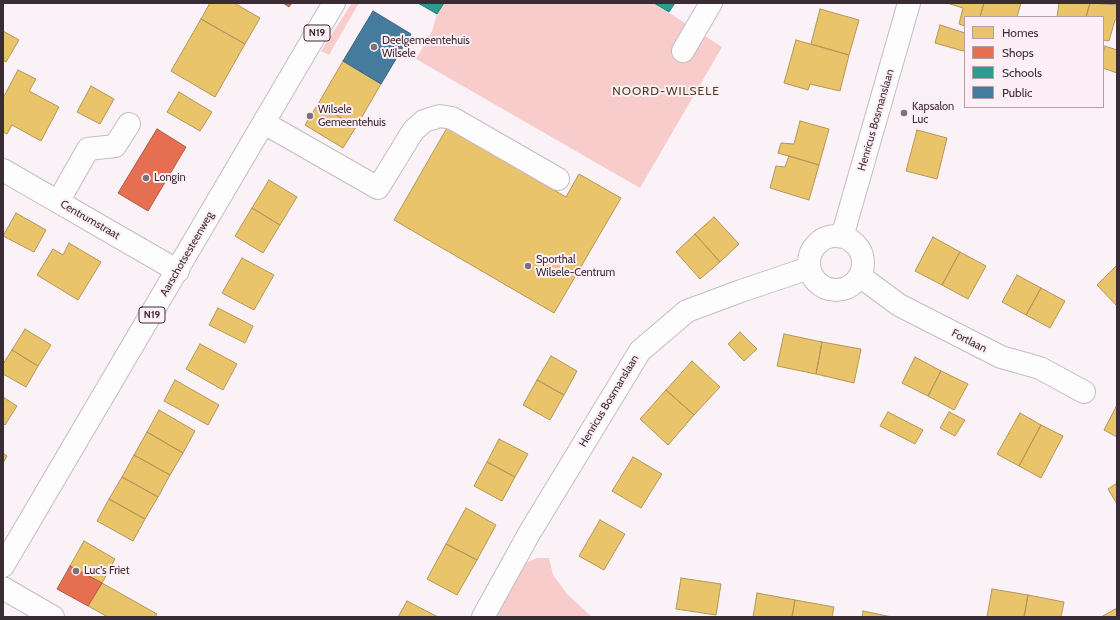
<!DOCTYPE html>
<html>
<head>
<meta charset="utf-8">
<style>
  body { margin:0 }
  #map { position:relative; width:1120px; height:620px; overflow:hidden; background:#faf2f7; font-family:Cabin,sans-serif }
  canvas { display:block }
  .frame { position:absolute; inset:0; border:4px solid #3a2c34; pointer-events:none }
  .legend { position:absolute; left:964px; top:16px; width:140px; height:92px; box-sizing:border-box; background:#feeff7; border:1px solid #b0a1a9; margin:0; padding:5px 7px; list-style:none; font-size:12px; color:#3a2c34 }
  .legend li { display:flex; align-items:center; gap:8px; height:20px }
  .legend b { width:20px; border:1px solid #b0a1a9 }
</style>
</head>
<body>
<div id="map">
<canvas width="1120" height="620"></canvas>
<div class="frame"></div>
<ul class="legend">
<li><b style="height:11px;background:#e9c46a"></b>Homes</li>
<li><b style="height:11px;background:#e76f51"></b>Shops</li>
<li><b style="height:11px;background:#2a9d8f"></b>Schools</li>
<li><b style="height:11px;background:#457b9d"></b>Public</li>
</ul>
</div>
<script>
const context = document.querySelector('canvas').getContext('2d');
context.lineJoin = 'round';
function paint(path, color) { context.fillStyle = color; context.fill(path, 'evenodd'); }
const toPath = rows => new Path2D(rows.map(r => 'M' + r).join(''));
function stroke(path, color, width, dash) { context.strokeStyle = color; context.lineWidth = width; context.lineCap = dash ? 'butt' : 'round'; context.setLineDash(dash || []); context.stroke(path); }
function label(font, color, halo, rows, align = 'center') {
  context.font = font + ' Cabin,sans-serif'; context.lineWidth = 4; context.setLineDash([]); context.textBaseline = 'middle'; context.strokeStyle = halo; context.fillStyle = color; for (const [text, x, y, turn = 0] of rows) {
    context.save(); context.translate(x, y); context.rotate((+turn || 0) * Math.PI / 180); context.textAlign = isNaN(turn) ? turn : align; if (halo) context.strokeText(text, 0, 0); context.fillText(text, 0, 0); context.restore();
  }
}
const green = toPath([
  [352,3,359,3,329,55,321,51],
  [444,3,654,3,722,47,640,188,416,59,432,31,437,14],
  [537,558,549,558,553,575,567,594,592,617,494,617,522,568,526,563]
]);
const homes = toPath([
  [210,3,234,3,260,18,245,44,201,19,210,3],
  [947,3,984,3,980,17,965,17,965,26,959,24,963,8,947,3],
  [984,3,1021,3,1017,17,980,17,984,3],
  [1059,3,1090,3,1086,17,1057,17,1059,3],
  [1090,3,1117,5,1117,19,1115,20,1109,41,1103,40,1103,17,1086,17,1090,3],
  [820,9,859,20,849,55,811,44,820,9],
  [201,19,245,44,215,97,171,71,201,19],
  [940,25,965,33,965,50,963,51,935,43,940,25],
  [3,31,19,40,6,62,3,60,3,31],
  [796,40,849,55,840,91,810,84,808,90,784,83,796,40],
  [1105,46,1117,50,1117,73,1103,68,1103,54,1105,46],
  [343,61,381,84,356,127,318,104,343,61],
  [18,70,36,79,29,91,59,107,41,141,12,125,7,134,3,132,3,98,18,70],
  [91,86,114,99,100,124,77,112,91,86],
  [179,92,212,112,200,131,167,112,179,92],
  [318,104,356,127,343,148,305,125,318,104],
  [800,121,829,129,819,165,778,153,781,143,794,144,800,121],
  [447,128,566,197,579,174,621,198,554,313,394,220,447,128],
  [917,130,947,138,937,179,906,171,917,130],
  [789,156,819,165,809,200,770,188,776,166,785,167,789,156],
  [269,180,297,197,280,225,252,208,269,180],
  [252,208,280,225,263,253,235,236,252,208],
  [16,213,46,230,34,252,3,236,16,213],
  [714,217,739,244,720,262,695,234,714,217],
  [695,234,720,262,700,279,676,252,695,234],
  [933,237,960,252,942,285,915,271,933,237],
  [69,243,101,262,78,300,37,275,53,249,63,255,69,243],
  [960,252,986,266,968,299,942,285,960,252],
  [242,258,274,275,254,310,222,293,242,258],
  [1117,265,1117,306,1097,285,1117,265],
  [1017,275,1041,288,1026,315,1002,302,1017,275],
  [1041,288,1065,301,1050,328,1026,315,1041,288],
  [218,308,253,326,245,343,209,325,218,308],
  [25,329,51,345,38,366,12,350,25,329],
  [740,332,757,349,744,361,728,344,740,332],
  [784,334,822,342,816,374,777,366,784,334],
  [822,342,861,349,854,383,816,374,822,342],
  [200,344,237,364,223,390,186,369,200,344],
  [12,350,38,366,26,387,3,374,3,364,12,350],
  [551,356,577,371,564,395,537,380,551,356],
  [915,357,941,371,928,396,902,383,915,357],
  [692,361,720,387,694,415,666,390,692,361],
  [941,371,968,384,954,410,928,396,941,371],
  [175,380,219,405,208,425,164,401,175,380],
  [537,380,564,395,550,420,523,405,537,380],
  [666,390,694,415,668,445,640,419,666,390],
  [3,397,17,406,5,425,3,423,3,397],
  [1117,405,1117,437,1104,430,1117,405],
  [159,410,195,431,183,453,147,432,159,410],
  [888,412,923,430,915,444,880,426,888,412],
  [949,412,965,420,955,436,940,428,949,412],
  [1020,413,1041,425,1019,466,997,454,1020,413],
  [1041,425,1063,436,1041,478,1019,466,1041,425],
  [147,432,183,453,170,475,134,455,147,432],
  [499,439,528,454,515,477,487,462,499,439],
  [3,453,7,456,3,463,3,453],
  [134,455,170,475,158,497,122,477,134,455],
  [633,457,662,474,641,508,612,491,633,457],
  [487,462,515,477,502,501,474,486,487,462],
  [122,477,158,497,145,519,109,499,122,477],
  [1117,483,1117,504,1108,489,1117,483],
  [109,499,145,519,133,541,97,521,109,499],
  [466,508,496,525,477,560,446,544,466,508],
  [600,520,625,534,604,570,579,556,600,520],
  [84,541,115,559,102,583,70,566,84,541],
  [446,544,477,560,457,595,427,579,446,544],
  [681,578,721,584,716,615,676,609,681,578],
  [102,583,157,614,155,617,108,617,88,606,102,583],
  [992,589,1028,595,1024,617,987,617,992,589],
  [757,593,795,600,792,617,753,617,757,593],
  [1028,595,1064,602,1061,617,1024,617,1028,595],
  [795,600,834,607,832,617,792,617,795,600],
  [407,601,438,617,398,617,407,601],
  [1117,608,1117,617,1101,617,1117,608],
  [863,611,892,617,862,617,863,611]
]);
const shops = toPath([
  [283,3,292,3,289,7,283,3],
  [157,129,186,147,148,211,118,193,157,129],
  [70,566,102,583,88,606,57,589,70,566]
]);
const schools = toPath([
  [418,3,444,3,437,14,418,3],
  [654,3,675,3,669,12,654,3]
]);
const public = toPath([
  [373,11,411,34,381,84,343,61,373,11]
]);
const minor = toPath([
  [683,51,711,3],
  [264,123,378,188,413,131,424,121,440,116,452,118,558,179],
  [3,170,178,271],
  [58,202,88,149,115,146,129,124],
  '809 263a27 27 0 1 1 54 0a27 27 0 1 1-54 0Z',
  [842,237,909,3],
  [861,277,899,305,1001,357,1040,368,1084,392],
  [3,588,53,617],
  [483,617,530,532,640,351,687,311,741,291,809,268]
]);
const major = toPath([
  [3,566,334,3]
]);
const markers = [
  [374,47,4,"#7d7178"],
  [904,113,4,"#7d7178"],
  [310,116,4,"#7d7178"],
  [146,178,4,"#7d7178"],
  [528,266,4,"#7d7178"],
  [76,571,4,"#7d7178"]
];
const shields = [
  [317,33,26],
  [152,315,26]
];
const shieldNames = [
  ["N19",317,33],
  ["N19",152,315]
];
const poiNames = [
  ["Deelgemeentehuis",382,41],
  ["Wilsele",382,54],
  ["Kapsalon",912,107],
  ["Luc",912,120],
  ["Wilsele",318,110],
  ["Gemeentehuis",318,123],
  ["Longin",154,178],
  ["Sporthal",536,260],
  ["Wilsele-Centrum",536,273],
  ["Luc's Friet",84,571]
];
const streetNames = [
  ["Henricus Bosmanslaan",876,120,-74],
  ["Centrumstraat",90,220,30],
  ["Aarschotsesteenweg",187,254,-60],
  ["Fortlaan",969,341,27],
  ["Henricus Bosmanslaan",609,401,-59]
];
const neighbourhoodNames = [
  ["NOORD-WILSELE",666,91]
];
paint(green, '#f7ccca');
paint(homes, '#e9c46a');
stroke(homes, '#b4965a', 1);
paint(shops, '#e76f51');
stroke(shops, '#b35b48', 1);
paint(schools, '#2a9d8f');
stroke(schools, '#2f7b74', 1);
paint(public, '#457b9d');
stroke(public, '#42637e', 1);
stroke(minor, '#c5bcc2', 24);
stroke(major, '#c5bcc2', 24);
stroke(minor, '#fefdfe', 22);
stroke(major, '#fefdfe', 22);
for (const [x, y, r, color] of markers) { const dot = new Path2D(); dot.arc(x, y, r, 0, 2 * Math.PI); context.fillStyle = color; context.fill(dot); stroke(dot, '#feeff7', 1.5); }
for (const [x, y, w] of shields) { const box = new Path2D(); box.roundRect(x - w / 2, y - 8, w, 16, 3); context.fillStyle = '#feeff7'; context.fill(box); stroke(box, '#3a2c34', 1); }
label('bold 10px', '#3a2c34', null, shieldNames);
label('11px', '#3a2c34', '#feeff7', poiNames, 'left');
label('11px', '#3a2c34', '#feeff7', streetNames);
context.letterSpacing = '1px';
label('12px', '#4e4018', '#feeff7', neighbourhoodNames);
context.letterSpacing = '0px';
</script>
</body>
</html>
